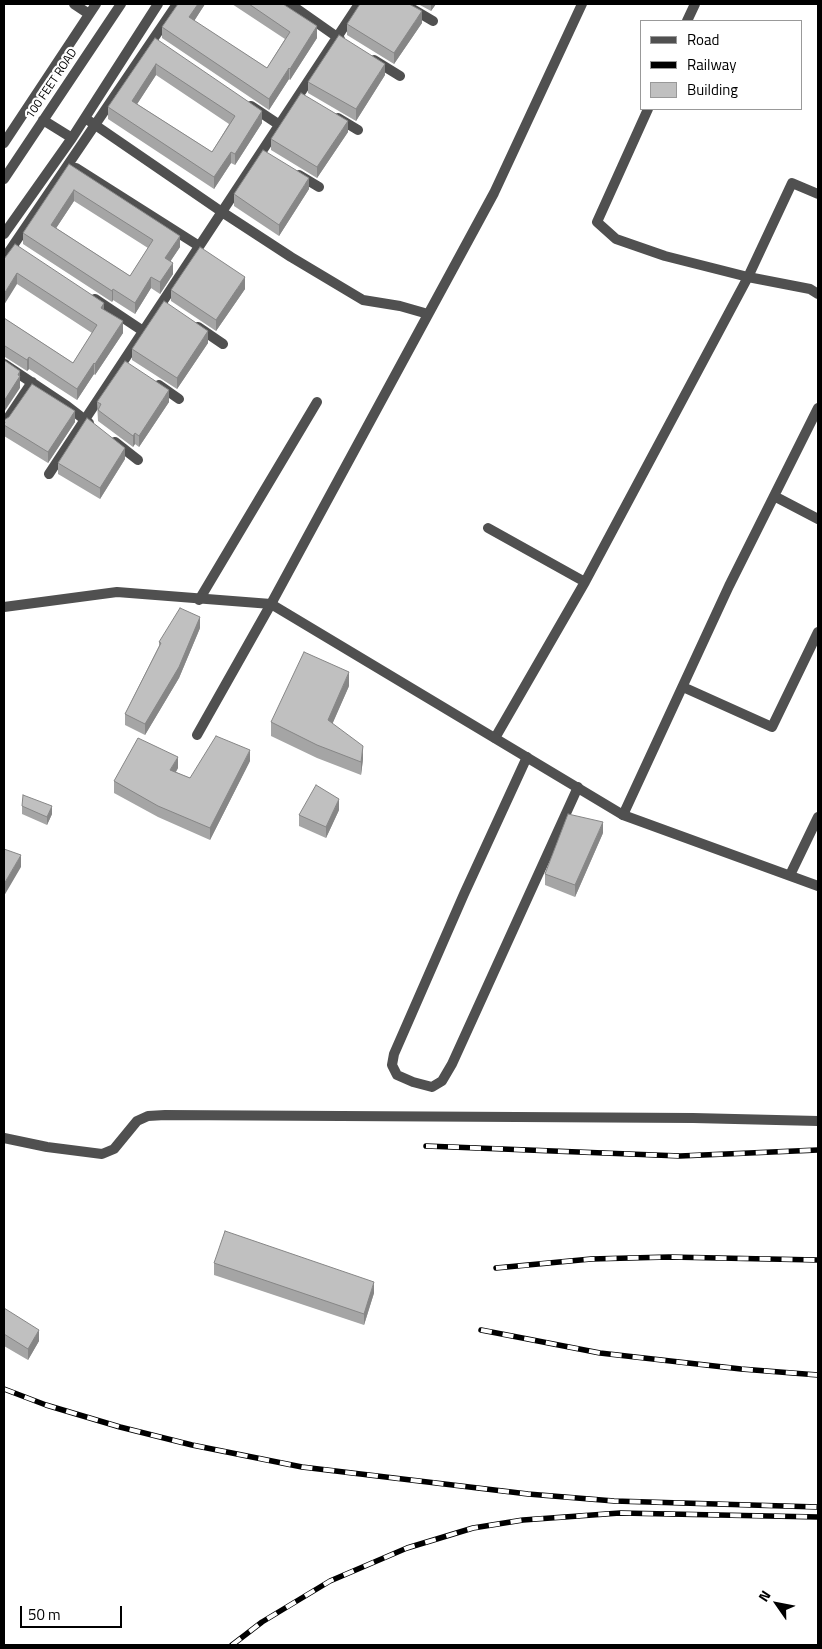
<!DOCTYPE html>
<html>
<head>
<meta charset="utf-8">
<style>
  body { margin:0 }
  #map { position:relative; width:822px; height:1649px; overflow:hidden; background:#fff; font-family:"Titillium Web",sans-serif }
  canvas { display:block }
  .frame { position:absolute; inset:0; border:5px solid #000; pointer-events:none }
  .legend { position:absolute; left:640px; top:20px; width:162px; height:90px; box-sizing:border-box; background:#fff; border:1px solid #999; margin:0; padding:6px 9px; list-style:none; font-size:15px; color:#000 }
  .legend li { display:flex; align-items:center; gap:10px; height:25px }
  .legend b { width:25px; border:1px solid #999 }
  .north { position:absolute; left:752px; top:1579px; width:50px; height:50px; -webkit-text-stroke:4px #fff; paint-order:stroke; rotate:303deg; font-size:14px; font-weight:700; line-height:20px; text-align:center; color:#000 }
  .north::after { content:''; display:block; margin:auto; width:18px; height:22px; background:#000; clip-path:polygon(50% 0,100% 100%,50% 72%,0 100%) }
  .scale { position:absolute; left:20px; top:1606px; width:102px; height:22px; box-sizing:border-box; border:2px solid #000; border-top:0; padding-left:6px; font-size:15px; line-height:18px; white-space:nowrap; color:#000; -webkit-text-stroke:4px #fff; paint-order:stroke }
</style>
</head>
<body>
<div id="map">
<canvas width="822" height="1649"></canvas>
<div class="frame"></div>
<ul class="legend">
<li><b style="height:6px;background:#505050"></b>Road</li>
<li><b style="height:6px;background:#000"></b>Railway</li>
<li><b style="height:14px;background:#c0c0c0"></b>Building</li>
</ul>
<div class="north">N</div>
<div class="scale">50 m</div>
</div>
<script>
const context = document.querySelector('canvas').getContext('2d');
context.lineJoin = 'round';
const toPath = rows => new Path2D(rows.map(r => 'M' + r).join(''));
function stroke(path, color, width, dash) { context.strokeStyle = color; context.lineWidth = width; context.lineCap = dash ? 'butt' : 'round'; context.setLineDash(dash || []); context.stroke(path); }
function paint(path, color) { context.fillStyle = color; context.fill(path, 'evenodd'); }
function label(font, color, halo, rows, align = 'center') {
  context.font = font + ' "Titillium Web",sans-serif'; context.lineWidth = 4.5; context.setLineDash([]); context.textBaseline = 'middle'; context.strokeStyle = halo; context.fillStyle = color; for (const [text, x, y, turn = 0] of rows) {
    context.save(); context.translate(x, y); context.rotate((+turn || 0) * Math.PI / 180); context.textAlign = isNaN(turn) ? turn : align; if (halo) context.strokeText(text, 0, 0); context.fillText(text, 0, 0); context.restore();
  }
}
const minor = toPath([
  [74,4,89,14],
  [290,4,340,39],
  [404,4,433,21],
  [687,21,695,4],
  [374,60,400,76],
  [251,106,278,124],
  [648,109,597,222,616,239,665,256,748,277,810,289,818,294],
  [85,118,222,212,291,257,363,300,400,306,428,314],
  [338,118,358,130],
  [43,120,72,138],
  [4,143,96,4],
  [76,168,199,246],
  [299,175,319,187],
  [4,179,121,4],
  [4,234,72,138,158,4],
  [4,259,177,4],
  [95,299,143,331],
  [198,327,223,344],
  [4,364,67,406,89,423],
  [159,385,179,399],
  [4,424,32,382],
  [115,442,138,460],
  [49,474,359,4],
  [774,496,818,519],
  [488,528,585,582],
  [199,600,317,402],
  [683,687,772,727,818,632],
  [197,735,271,604,494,193,582,4],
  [495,738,585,582,748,277,792,183,818,194],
  [527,757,464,894,394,1054,392,1065,397,1075,413,1082,432,1087,442,1081,452,1064,578,787],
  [623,815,729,586,818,408],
  [790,875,818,817],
  [4,1138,47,1147,102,1154,114,1149,137,1121,148,1116,165,1115,693,1118,818,1121]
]);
const tertiary = toPath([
  [4,607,117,592,271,604,623,815,818,886]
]);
const rail = toPath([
  [426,1146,680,1156,818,1150],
  [496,1268,591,1259,669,1257,818,1260],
  [481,1330,600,1353,741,1369,818,1375],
  [4,1389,46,1405,120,1427,192,1445,302,1467,528,1494,614,1501,818,1507],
  [232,1645,262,1622,330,1581,407,1548,473,1528,523,1520,620,1513,818,1517]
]);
const wall = toPath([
  [178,4,205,4,194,21,267,68,285,39,232,4,283,4,317,38,290,80,289,79,269,110,162,38,162,27],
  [418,4,436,4,431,11],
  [422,23,394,64,347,35,347,24],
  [155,38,262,123,235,165,231,163,214,189,108,119,108,107],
  [156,75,229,124,212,152,137,104],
  [385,75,356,121,308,93,308,82],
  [348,132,317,178,271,150,271,139],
  [69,164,180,247,170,262,173,274,160,294,151,288,135,314,113,300,112,302,23,244,23,233],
  [74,201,148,248,130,276,56,228],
  [309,189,279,236,234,206,234,194],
  [4,259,104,310,123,333,95,375,94,374,77,400,29,369,27,371,5,357,4,358,4,318,73,363,92,333,17,284],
  [245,289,216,331,171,301,171,290],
  [208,343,177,389,132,360,132,349],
  [97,402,169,402,139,447,135,444,133,447,98,421],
  [4,420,75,422,48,463,4,436],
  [125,459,100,499,58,474,58,463],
  [200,628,179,678,145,735,125,725,125,714,159,646,159,642],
  [349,686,332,724,363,759,361,775,317,758,271,736,271,722],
  [250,761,210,840,158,817,114,793,114,781,178,768,176,772,190,778],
  [22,806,52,814,47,825,22,814],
  [339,810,326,838,299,826,299,815],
  [603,833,575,897,545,885,545,874],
  [214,1263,374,1293,364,1325,214,1275],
  [4,1308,39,1341,28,1360,4,1346]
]);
const shadedWall = toPath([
  [198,4,205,4,189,29,189,17],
  [431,4,436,4,431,11],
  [422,11,422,23,394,64,394,53],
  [317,26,317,38,290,80,290,69],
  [156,64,156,75,132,112,132,101],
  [385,64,385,75,356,121,356,109],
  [289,68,289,79,269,110,269,99],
  [262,111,262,123,235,165,235,154],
  [348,121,348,132,317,178,317,167],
  [231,152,231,163,214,189,214,177],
  [309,178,309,189,279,236,279,225],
  [74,190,74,201,51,236,51,225],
  [180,236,180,247,165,269,165,258],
  [173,263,173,274,160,294,160,282],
  [17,273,17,284,4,305,4,294],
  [151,277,151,288,135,314,135,303],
  [245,277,245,289,216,331,216,320],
  [113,289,113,300,112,302,112,291],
  [104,303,104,314,101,308],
  [123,321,123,333,95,375,95,364],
  [208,331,208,343,177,389,177,378],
  [5,346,5,357,4,358,4,347],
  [29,357,29,369,27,371,27,360],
  [94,363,94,374,77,400,77,389],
  [20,371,20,388,4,412,4,401],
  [169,390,169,402,139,447,139,436],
  [75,411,75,422,48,463,48,452],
  [135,433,135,444,133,447,133,436],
  [125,448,125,459,100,499,100,488],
  [200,617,200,628,179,678,145,735,145,724],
  [349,672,349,686,328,734,328,720],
  [363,746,363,759,361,775,361,762],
  [250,750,250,761,210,840,210,828],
  [178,757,178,768,170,781,170,770],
  [339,799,339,810,326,838,326,827],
  [52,806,52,814,47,825,47,817],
  [603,822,603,833,575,897,575,885],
  [21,855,21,867,4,896,4,884],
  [374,1282,374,1293,364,1325,364,1314],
  [39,1330,39,1341,28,1360,28,1349]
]);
const building = toPath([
  [178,4,198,4,189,17,267,68,290,32,249,4,283,4,317,26,290,69,289,68,269,99,162,27,178,4],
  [360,4,409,4,422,11,394,53,347,24,360,4],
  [339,35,385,64,356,109,308,82,339,35],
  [155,38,262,111,235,154,231,152,214,177,108,107,155,38],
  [156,64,235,116,212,152,132,101,156,64],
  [301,93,348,121,317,167,271,139,301,93],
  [263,150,309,178,279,225,234,194,263,150],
  [69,164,180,236,165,258,173,263,160,282,151,277,135,303,113,289,112,291,23,233,69,164],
  [74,190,153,240,130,276,51,225,74,190],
  [15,244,104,303,101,308,123,321,95,364,94,363,77,389,29,357,27,360,5,346,4,347,4,318,73,363,97,325,17,273,4,294,4,259,15,244],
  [200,247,245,277,216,320,171,290,200,247],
  [164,301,208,331,177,378,132,349,164,301],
  [4,360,20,371,18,375,20,376,4,401,4,360],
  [125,361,169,390,139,436,135,433,133,436,98,410,101,404,97,402,125,361],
  [32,384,75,411,48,452,4,425,5,422,4,421,4,420,9,417,32,384],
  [87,418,125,448,100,488,58,463,87,418],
  [180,608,200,617,179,667,145,724,125,714,161,643,159,642,180,608],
  [304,652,349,672,328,720,363,746,361,762,317,745,271,722,304,652],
  [216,736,250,750,210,828,158,806,114,781,138,738,178,757,170,770,190,778,216,736],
  [316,785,339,799,326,827,299,815,316,785],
  [23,795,52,806,47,817,22,806,23,795],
  [568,814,603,822,575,885,545,874,568,814],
  [4,849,21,855,4,884,4,849],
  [225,1231,374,1282,364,1314,214,1263,225,1231],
  [4,1308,39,1330,28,1349,4,1334,4,1308]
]);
const streetNames = [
  ["100 FEET ROAD",52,84,-56]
];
stroke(minor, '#505050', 10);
stroke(tertiary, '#505050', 10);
stroke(rail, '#000', 5.5);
stroke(rail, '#fff', 4, [11]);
paint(wall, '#a5a5a5');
paint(shadedWall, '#868686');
paint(building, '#c0c0c0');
stroke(building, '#868686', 1);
label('12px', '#000', '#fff', streetNames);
</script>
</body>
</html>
